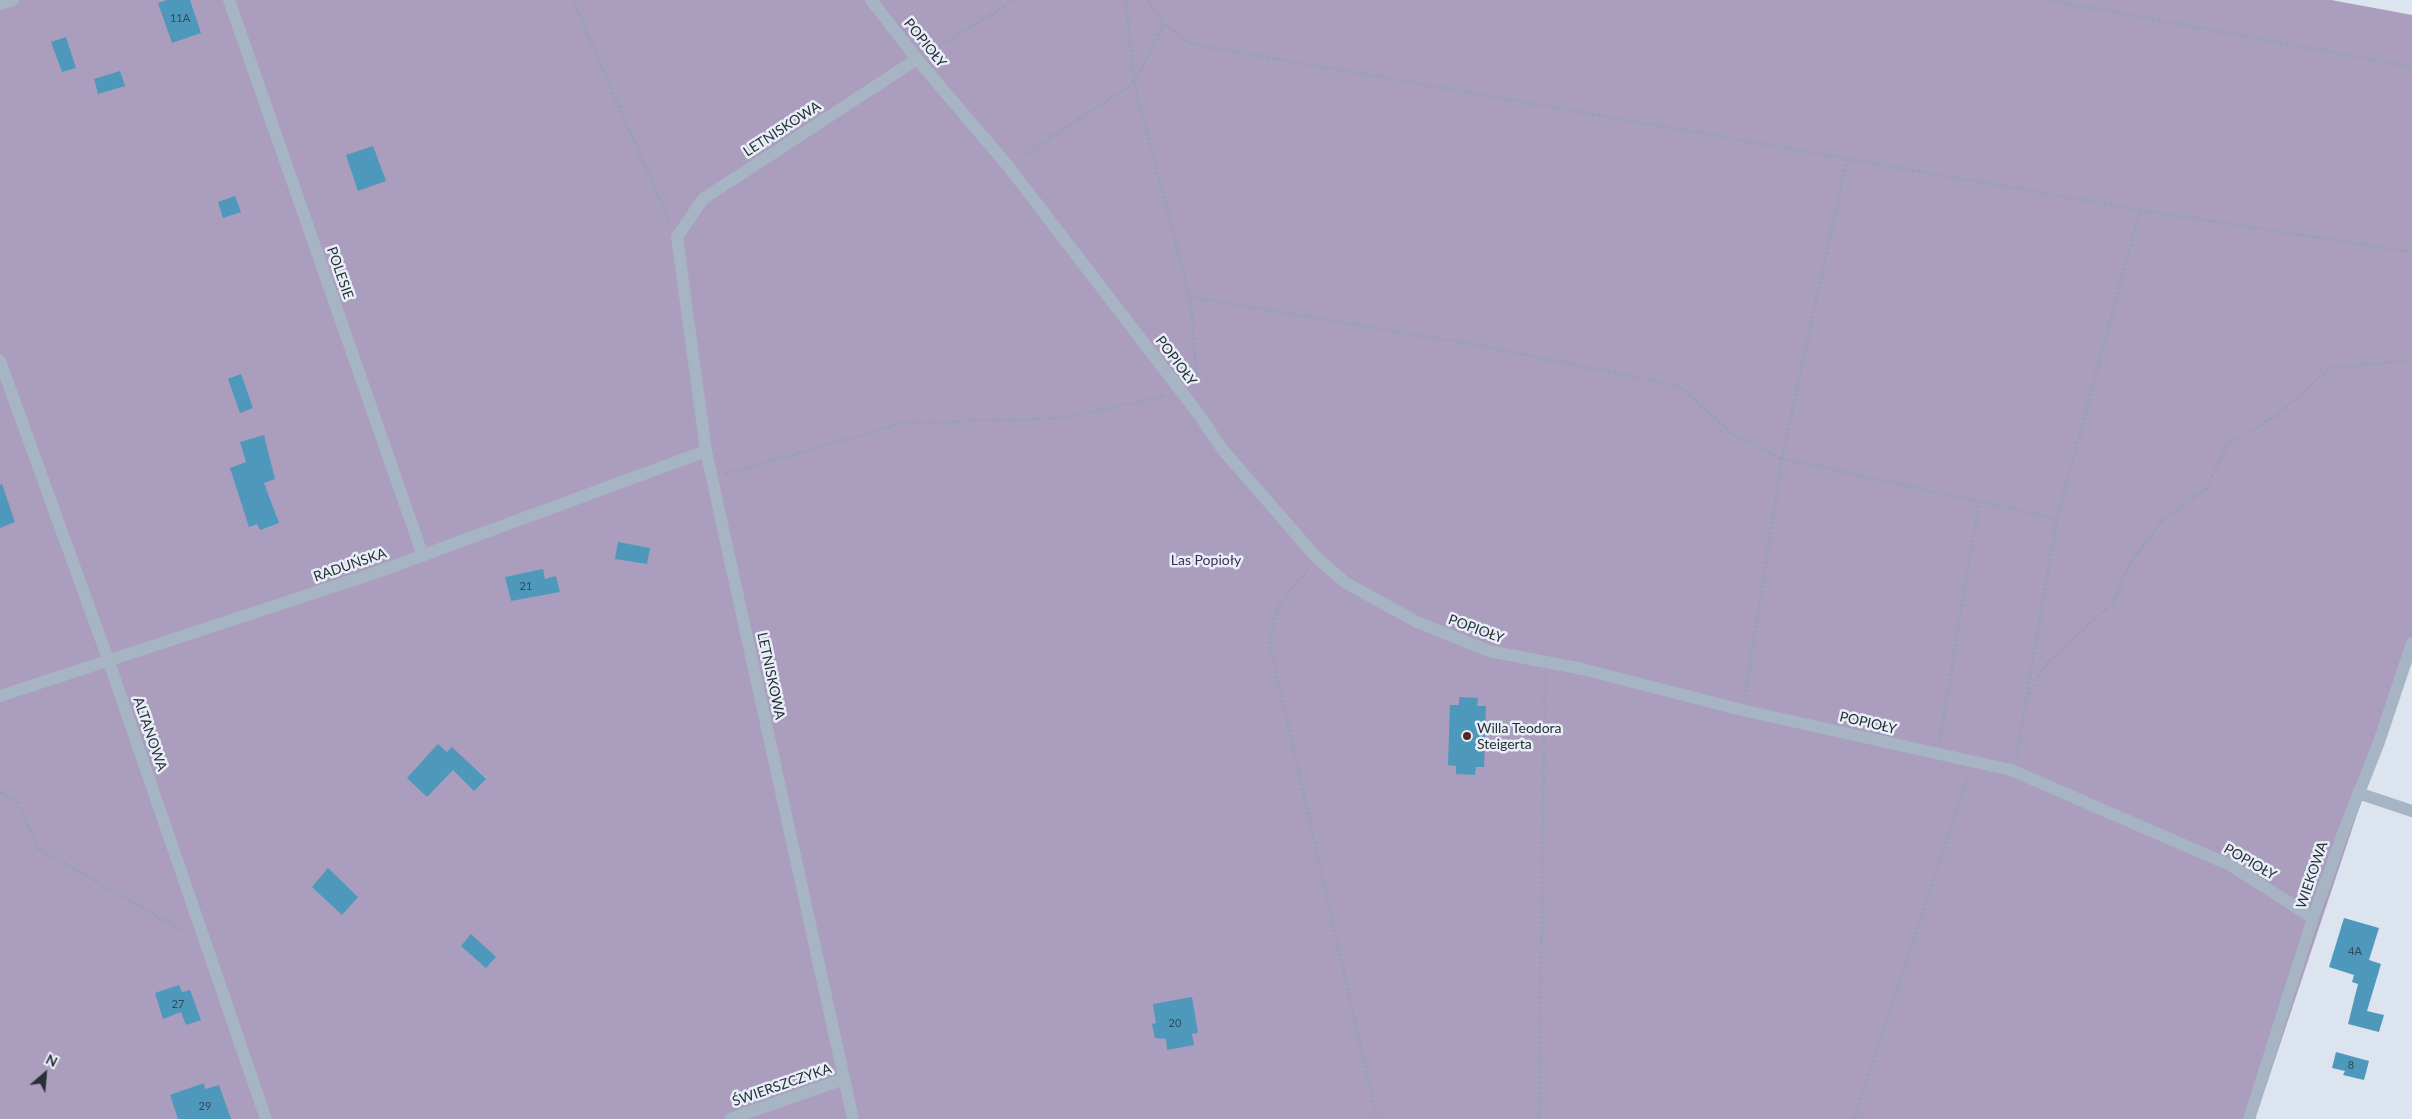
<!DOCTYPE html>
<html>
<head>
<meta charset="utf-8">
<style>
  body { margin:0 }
  #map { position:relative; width:2412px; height:1119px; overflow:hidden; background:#dce4f0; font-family:Lato,sans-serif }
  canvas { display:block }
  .north { position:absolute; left:20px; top:1049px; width:50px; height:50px; -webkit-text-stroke:4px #e8eef8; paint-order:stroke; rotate:27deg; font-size:14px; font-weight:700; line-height:20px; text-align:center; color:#283034 }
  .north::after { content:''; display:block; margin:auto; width:18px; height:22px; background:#283034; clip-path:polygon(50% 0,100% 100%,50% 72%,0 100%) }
</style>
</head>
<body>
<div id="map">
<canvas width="2412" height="1119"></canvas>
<div class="north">N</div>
</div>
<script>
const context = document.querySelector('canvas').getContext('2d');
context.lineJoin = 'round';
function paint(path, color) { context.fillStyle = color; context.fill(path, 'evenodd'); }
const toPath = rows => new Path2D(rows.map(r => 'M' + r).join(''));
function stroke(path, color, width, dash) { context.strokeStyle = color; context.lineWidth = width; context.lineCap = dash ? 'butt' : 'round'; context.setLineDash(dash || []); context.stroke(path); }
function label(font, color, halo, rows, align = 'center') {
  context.font = font + ' Lato,sans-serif'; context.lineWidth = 5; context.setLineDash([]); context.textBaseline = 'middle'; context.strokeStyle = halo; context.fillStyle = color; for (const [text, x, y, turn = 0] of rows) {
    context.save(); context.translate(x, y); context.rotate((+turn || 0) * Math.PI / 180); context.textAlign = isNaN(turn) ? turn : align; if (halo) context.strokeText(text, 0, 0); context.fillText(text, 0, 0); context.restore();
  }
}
const green = toPath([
  [0,0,2331,0,2412,15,2412,650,2255,1119,0,1119]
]);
const building = toPath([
  [167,0,190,0,201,33,172,43,158,3],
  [66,37,76,68,62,72,51,42],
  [120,71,125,86,98,94,94,79],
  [373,146,386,181,358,191,346,155],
  [235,196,241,212,223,218,218,202],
  [241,374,253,408,240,413,228,379],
  [264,435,275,479,264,483,279,523,260,530,257,524,249,527,230,468,246,462,240,442],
  [2,484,15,522,0,528,0,485],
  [618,542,650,548,647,564,615,559],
  [543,569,545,579,556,576,560,592,511,601,505,577],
  [1459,697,1478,698,1477,706,1486,706,1484,767,1476,767,1475,775,1456,774,1456,766,1448,765,1450,705,1459,705],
  [438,744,447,752,452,747,486,779,474,791,453,770,427,797,407,778],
  [328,868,358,897,342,915,312,887],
  [2344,918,2379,928,2369,960,2381,964,2367,1011,2384,1015,2379,1032,2348,1024,2358,984,2352,982,2354,975,2329,967],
  [471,934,496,957,486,968,461,946],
  [179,985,182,992,190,990,201,1020,186,1025,181,1012,163,1019,155,993],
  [1192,997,1198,1033,1192,1034,1194,1045,1167,1050,1166,1039,1155,1038,1152,1024,1156,1023,1153,1004],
  [2336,1052,2369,1061,2364,1080,2343,1075,2345,1071,2332,1068],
  [204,1083,205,1089,219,1085,231,1119,178,1119,170,1095]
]);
const path = toPath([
  [573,0,669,221],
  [1126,0,1134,83,1190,297,1197,386],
  [1147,0,1164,23,1191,44,2140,210,2412,252],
  [2049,0,2412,67],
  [930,51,1015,0],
  [1019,158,1134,83,1164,23],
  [1190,297,1476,345,1679,386,1734,435,1782,458,2057,519],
  [725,474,903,423,1063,418,1166,396],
  [1308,568,1279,605,1269,641,1377,1119],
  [2029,695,2044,666,2114,601,2130,563,2163,519,2206,489,2227,444,2277,415,2331,368,2412,360],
  [1745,697,1782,458,1847,159],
  [1940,740,1979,502],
  [2016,758,2057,519,2140,210],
  [0,793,17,801,38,848,186,933],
  [1539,1119,1545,676],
  [1854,1119,1969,774]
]);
const minor = toPath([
  [229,0,423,556],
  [871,0,917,59,1008,166,1200,416,1222,449,1317,558,1346,583,1417,622,1489,651,1582,669,1742,710,2011,770,2230,865,2313,918],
  [0,4,13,0],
  [0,361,108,659,266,1119],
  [0,696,372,574,706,451],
  [2358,793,2412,811],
  [730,1119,844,1079],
  [853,1119,706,451,677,237,703,199,917,59],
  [2249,1119,2313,918,2343,833,2379,742,2412,643]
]);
const markers = [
  [1467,736,5,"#522821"]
];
const numberNames = [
  ["11A",180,18],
  ["21",526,586],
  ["4A",2355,951],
  ["27",178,1004],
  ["20",1175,1023],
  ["8",2351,1065],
  ["29",205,1106]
];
const streetNames = [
  ["POPIOŁY",925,43,51],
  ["LETNISKOWA",782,129,-33],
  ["POLESIE",340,273,71],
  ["POPIOŁY",1176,361,53],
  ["RADUŃSKA",350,565,-19],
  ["POPIOŁY",1476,629,20],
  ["LETNISKOWA",771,676,78],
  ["POPIOŁY",1868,723,13],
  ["ALTANOWA",150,734,71],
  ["POPIOŁY",2250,862,30],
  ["WIEKOWA",2312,875,-71],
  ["ŚWIERSZCZYKA",782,1085,-19]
];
const parkNames = [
  ["Las Popioły",1206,560]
];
const poiNames = [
  ["Willa Teodora",1477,728],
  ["Steigerta",1477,744]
];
paint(green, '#aa9dbd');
paint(building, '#4e99bb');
stroke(path, '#93a3b2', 3, [2.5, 2.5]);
stroke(minor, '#a6b4c4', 12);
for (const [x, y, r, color] of markers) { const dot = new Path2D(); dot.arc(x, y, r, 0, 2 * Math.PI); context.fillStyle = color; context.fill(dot); stroke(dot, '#e8eef8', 2); }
label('11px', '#324a56', null, numberNames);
label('14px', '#283034', '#e8eef8', streetNames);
label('14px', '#3d2e50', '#e8eef8', parkNames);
label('14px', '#283034', '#e8eef8', poiNames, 'left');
</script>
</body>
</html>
